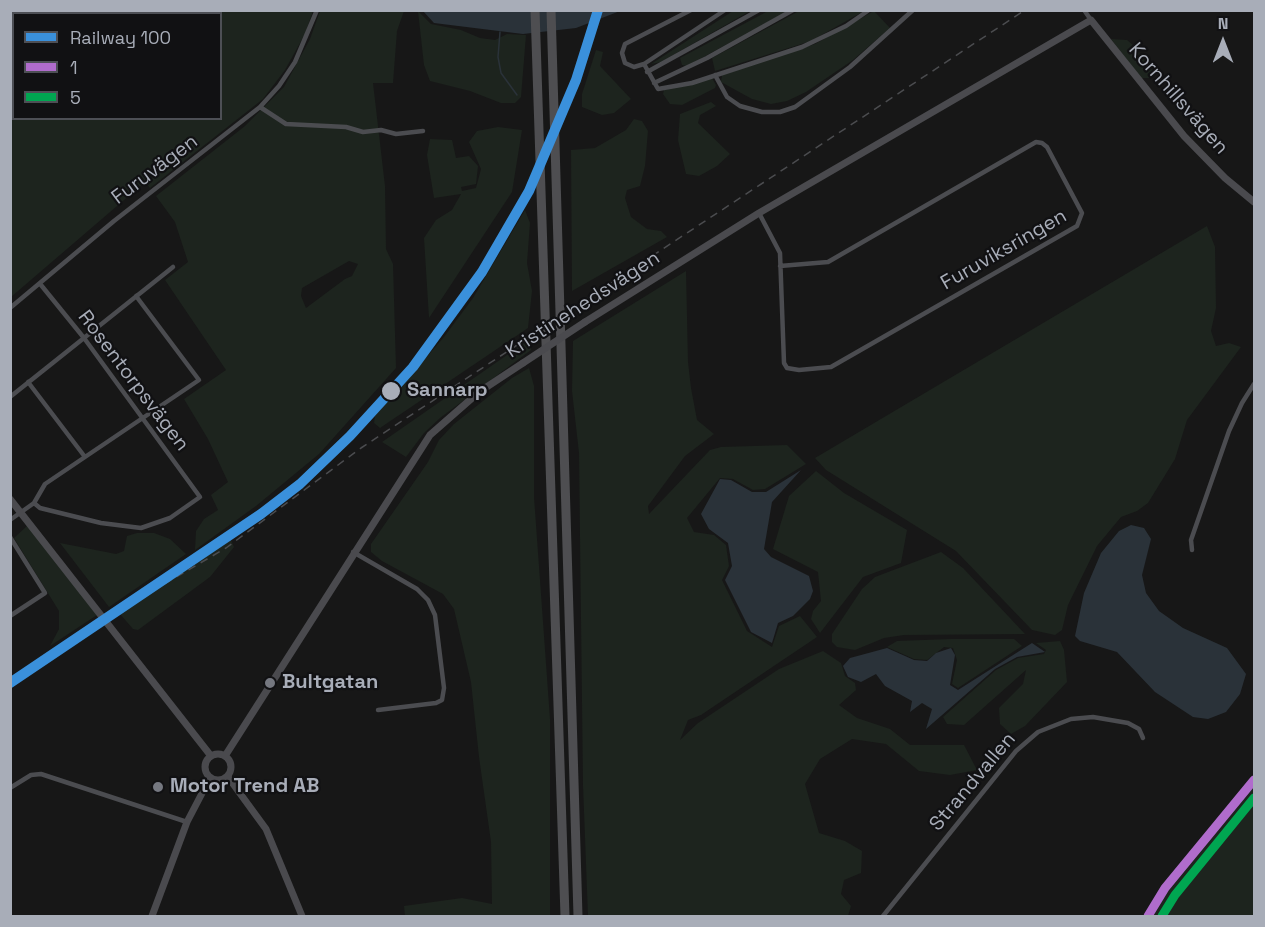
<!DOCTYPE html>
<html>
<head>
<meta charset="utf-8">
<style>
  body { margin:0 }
  #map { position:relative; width:1265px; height:927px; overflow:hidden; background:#171717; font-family:"Space Grotesk",sans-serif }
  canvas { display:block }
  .frame { position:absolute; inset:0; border:12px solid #a8adb8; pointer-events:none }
  .legend { position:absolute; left:12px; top:12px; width:210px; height:108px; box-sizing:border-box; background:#111113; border:2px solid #4d4f55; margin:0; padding:8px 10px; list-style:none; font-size:18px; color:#a8adb8 }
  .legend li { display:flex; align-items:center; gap:12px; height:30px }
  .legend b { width:30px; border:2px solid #4d4f55 }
  .north { position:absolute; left:1193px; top:12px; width:60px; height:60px; -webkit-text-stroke:4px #111113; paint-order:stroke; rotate:0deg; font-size:16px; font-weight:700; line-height:24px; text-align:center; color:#a8adb8 }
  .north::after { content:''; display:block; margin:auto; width:21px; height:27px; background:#a8adb8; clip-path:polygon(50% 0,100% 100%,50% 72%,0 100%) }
</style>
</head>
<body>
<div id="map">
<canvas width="1265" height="927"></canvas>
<div class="frame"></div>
<ul class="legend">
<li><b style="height:8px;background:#3a90db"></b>Railway 100</li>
<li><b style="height:8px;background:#b06ccc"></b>1</li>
<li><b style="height:8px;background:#00a651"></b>5</li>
</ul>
<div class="north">N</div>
</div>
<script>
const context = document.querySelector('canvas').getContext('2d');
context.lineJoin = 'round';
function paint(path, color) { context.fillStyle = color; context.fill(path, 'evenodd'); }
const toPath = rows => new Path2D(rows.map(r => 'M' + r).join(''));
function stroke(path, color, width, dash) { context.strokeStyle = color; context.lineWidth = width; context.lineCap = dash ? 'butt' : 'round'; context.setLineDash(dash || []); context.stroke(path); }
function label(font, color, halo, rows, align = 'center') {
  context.font = font + ' "Space Grotesk",sans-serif'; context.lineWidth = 4.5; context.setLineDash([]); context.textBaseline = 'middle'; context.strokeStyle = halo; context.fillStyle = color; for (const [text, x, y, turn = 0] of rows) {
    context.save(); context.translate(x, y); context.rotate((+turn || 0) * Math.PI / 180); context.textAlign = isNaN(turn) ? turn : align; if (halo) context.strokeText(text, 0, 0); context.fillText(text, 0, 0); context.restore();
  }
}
const green = toPath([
  [11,11,313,11,305,34,285,70,263,99,150,188,145,182,11,297],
  [14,14,220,14,220,118,14,118],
  [320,11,404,11,397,31,393,83,373,83,385,186,386,249,393,264,396,368,319,454,256,506,195,550,196,531,204,519,218,510,211,495,228,482,208,439,184,399,226,370,165,280,188,262,175,222,156,196,245,126,284,87,310,39],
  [349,261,358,264,352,276,345,279,306,308,301,296,302,288],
  [418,11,431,24,461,30,480,38,495,40,507,34,526,35,521,97,515,103,501,103,470,91,430,81,424,65],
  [733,11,750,11,661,62,651,64],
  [768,11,788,11,687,66,682,65,680,58],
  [799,11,864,11,811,41,715,71,712,58],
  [874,11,890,28,853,60,806,92,787,101,771,104,752,99,721,82,722,75,815,44],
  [1111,39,1127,40,1133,45,1152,70,1152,78,1141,78],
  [596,50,603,52,600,66,631,99,614,113,602,115,582,107,582,94],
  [712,78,716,85,715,88,682,105,670,104,663,94,664,90],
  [711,102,716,106,700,115,698,123,730,154,717,166,699,176,686,174,678,140,680,114],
  [634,119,642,121,648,131,645,166,640,186,627,190,625,198,631,217,647,229,661,231,667,237,572,291,571,150,595,148,626,130],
  [498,127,522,130,512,192,429,318,424,238,436,220,452,210,461,194,434,198,427,155,430,139,452,140,456,158,469,156,478,166,476,184,461,187,462,191,476,188,481,169,469,142,477,131],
  [525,210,530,223,527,263,532,291,528,328,380,428,374,423,375,416,444,337,473,298],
  [1207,226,1215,247,1216,308,1211,331,1216,346,1229,343,1241,347,1187,420,1175,459,1148,503,1137,511,1121,517,1097,546,1068,605,1062,630,1055,635,1032,630,956,551,826,470,815,458],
  [686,271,688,362,691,388,697,420,714,434,685,456,648,506,649,514,710,450,721,447,787,445,806,464,765,489,753,490,733,479,720,478,687,518,694,532,714,535,726,545,729,566,722,580,747,631,772,647,779,626,800,616,817,637,701,715,688,720,680,740,698,723,779,669,823,651,841,663,845,676,855,683,856,690,839,705,857,718,890,729,910,745,964,745,977,770,950,775,919,771,886,744,852,739,820,759,805,784,819,833,845,841,862,851,861,873,844,880,841,894,851,906,848,916,588,916,583,785,579,453,572,391,573,341],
  [530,339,531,350,440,418,424,433,406,457,382,442],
  [529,368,534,386,534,497,550,719,550,916,405,916,404,906,462,898,492,904,491,842,479,757,471,682,454,609,443,594,382,561,371,552,371,544,428,462,439,440,454,424,512,378],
  [816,471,844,493,907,530,901,563,863,577,820,633,811,619,813,611,821,601,818,572,773,549,789,496],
  [28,525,97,615,50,646,59,629,59,611,14,538],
  [137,533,154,533,170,539,186,554,109,607,60,543,116,554,124,551,127,536],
  [231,540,234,547,210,577,138,630,133,629,120,614],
  [941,552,963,568,1025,634,904,635,884,638,855,650,837,647,832,642,832,634,862,589,875,577],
  [951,639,1014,639,1022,646,958,688,952,684,957,660,953,648,944,647,927,660,914,659,887,647,897,641],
  [1060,641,1064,650,1067,682,1025,726,1011,734,1000,724,999,708,1023,684,1026,670,964,725,947,724,943,717,996,670,1018,658,1044,654,1046,650,1036,643],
  [1254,785,1254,916,1153,916,1166,891]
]);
const water = toPath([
  [423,11,620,11,576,28,523,34,434,23],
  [801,470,772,502,764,549,771,557,809,576,813,591,810,599,793,616,778,623,772,643,751,632,725,580,732,566,728,543,709,529,701,514,720,479,731,480,752,492,766,492],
  [1131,525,1144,528,1151,539,1142,575,1146,593,1159,611,1183,628,1227,648,1246,674,1240,694,1226,712,1208,719,1193,717,1155,692,1117,652,1080,641,1075,636,1084,593,1101,553,1119,531],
  [1032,643,1045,652,1017,657,995,669,926,729,932,709,922,703,910,712,912,701,885,686,876,674,861,682,848,677,843,666,850,658,887,648,914,660,927,661,936,653,951,648,955,655,950,685,958,690]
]);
const stream = toPath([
  [500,32,498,57,501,73,517,95]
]);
const street = toPath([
  [725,10,644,64,658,89,692,83,802,47,846,26,869,10],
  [1084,10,1091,20],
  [644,64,634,67,625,63,622,53,625,44,691,10],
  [647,72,759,10],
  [715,75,727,97,740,106,762,112,780,112,795,107,850,67,913,10],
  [654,83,707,58,793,10],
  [260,107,286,124,346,127,363,132,381,130,396,134,423,131],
  [759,213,780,253,784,363,787,368,799,370,831,367,1077,226,1082,213,1047,147,1042,143,1036,142,828,262,780,266],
  [10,308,114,221,260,107,279,86,295,62,317,10],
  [28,382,85,457],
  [10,397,173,267],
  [34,503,45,484,199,380,136,296],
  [10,520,34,503,40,508,101,523,141,528,170,518,200,497,84,338,41,285],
  [10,537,45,593,10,616],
  [1192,550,1191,540,1229,431,1242,403,1254,384],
  [353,552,417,589,428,600,435,615,444,688,442,700,436,703,378,710],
  [10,788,31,775,41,774,187,822],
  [883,916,1016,751,1038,732,1071,719,1093,717,1128,723,1139,729,1143,738]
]);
const secondary = toPath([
  [585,322,759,213,1091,20,1184,136,1225,178,1254,202],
  [10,499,211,756],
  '205 767a13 13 0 1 1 26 0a13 13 0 1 1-26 0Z',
  [225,756,430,435,479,392,523,363],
  [228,777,266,829,302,916],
  [152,916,187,822,210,778]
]);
const highway = toPath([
  [535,10,565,916],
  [551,10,578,916]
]);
const rail = toPath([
  [128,605,226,548,361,448,1025,10]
]);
const secondaryBridge = toPath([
  [523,363,585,322]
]);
const bus1 = toPath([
  [1148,916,1165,888,1254,780]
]);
const bus2 = toPath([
  [1162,916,1175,895,1254,798]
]);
const rail1 = toPath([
  [10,683,261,514,300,484,350,436,413,367,482,272,529,191,576,80,598,10]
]);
const markers = [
  [391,391,10,"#a8adb8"],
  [270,683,6,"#757880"],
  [158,787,6,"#757880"]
];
const streetNames = [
  ["Kornhillsvägen",1178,99,49],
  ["Furuvägen",155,170,-37],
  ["Furuviksringen",1004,250,-30],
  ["Kristinehedsvägen",583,305,-33],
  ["Rosentorpsvägen",133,381,53],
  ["Strandvallen",973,782,-50]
];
const stopNames = [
  ["Sannarp",407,391]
];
const poiNames = [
  ["Bultgatan",282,683],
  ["Motor Trend AB",170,787]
];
paint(green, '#1d241e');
paint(water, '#2a3239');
stroke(stream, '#2a3239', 1.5);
stroke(street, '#4b4c50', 4.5);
stroke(secondary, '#4a4a4e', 7);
stroke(highway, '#4e4e51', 9);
stroke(rail, '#4b4c4f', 1.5, [8, 6]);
stroke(secondaryBridge, '#4a4a4e', 7);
stroke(bus1, '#b06ccc', 9);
stroke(bus2, '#00a651', 9);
stroke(rail1, '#3a90db', 10);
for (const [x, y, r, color] of markers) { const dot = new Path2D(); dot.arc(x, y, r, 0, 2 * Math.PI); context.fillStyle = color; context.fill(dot); stroke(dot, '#111113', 2); }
label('20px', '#a8adb8', '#111113', streetNames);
label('bold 20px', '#a8adb8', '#111113', stopNames, 'left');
label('bold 20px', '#a8adb8', '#111113', poiNames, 'left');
</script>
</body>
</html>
